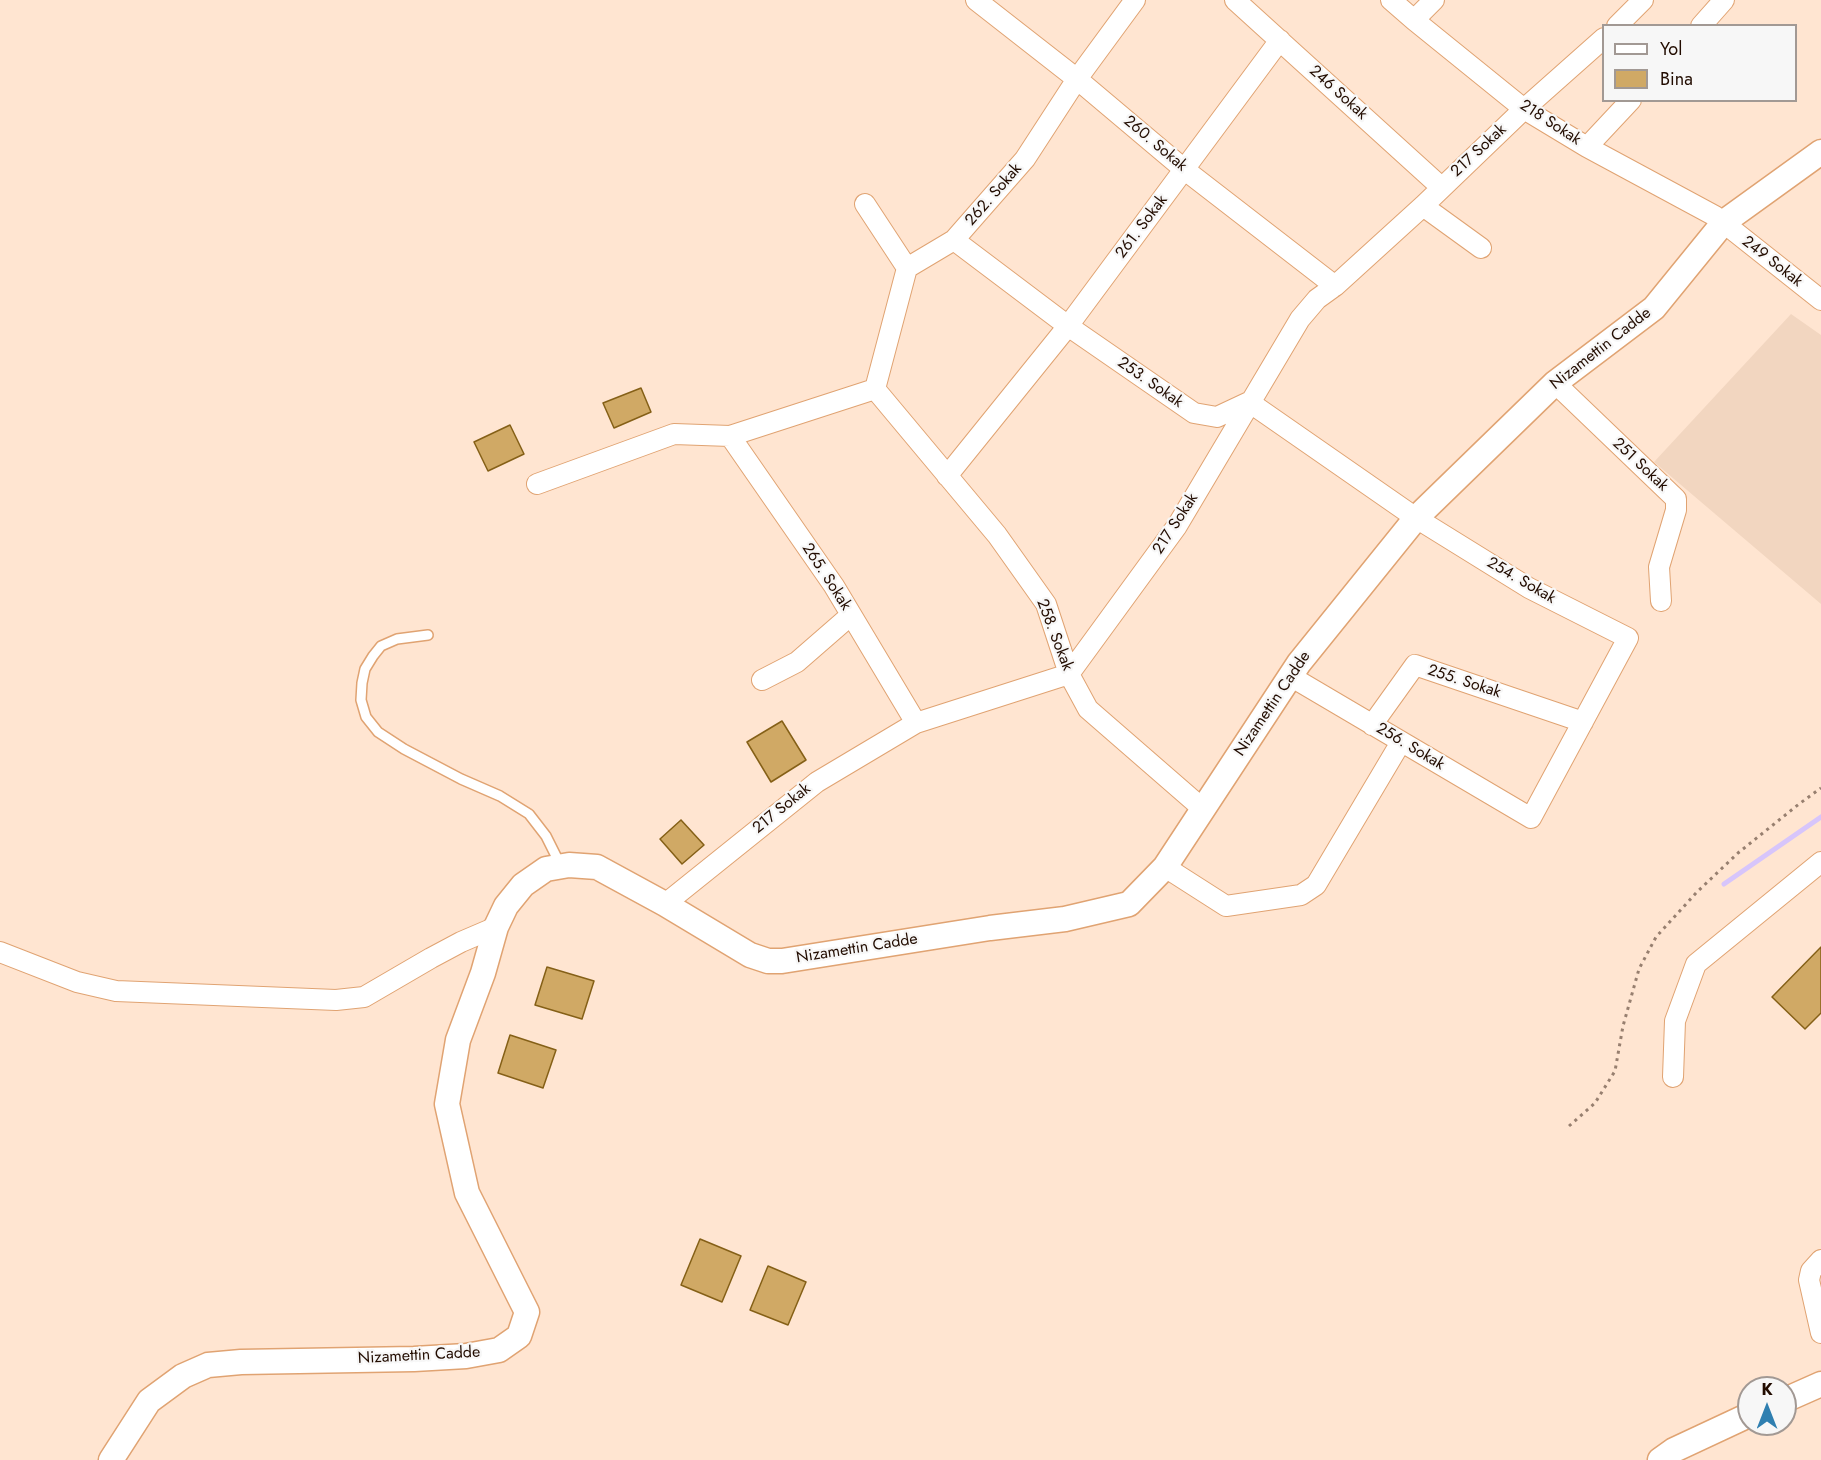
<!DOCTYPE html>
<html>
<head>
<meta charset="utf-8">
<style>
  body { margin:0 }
  #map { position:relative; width:1821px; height:1460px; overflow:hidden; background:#ffe5d1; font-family:Jost,sans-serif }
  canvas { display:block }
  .legend { position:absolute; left:1602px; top:24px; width:195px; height:78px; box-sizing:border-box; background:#f7f7f7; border:2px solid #a29994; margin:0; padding:8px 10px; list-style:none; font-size:18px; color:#220c00 }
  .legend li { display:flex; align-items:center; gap:12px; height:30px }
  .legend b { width:30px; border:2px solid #a29994 }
  .north { position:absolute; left:1737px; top:1376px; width:60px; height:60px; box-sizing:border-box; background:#f7f7f7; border:2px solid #a29994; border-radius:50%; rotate:0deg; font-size:16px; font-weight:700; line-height:24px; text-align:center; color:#220c00 }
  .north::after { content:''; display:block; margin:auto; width:21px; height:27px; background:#2f7fb0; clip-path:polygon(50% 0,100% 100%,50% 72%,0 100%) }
</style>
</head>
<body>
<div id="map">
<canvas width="1821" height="1460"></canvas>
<ul class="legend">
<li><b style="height:8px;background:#fff"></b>Yol</li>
<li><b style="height:16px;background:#d0a965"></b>Bina</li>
</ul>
<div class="north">K</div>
</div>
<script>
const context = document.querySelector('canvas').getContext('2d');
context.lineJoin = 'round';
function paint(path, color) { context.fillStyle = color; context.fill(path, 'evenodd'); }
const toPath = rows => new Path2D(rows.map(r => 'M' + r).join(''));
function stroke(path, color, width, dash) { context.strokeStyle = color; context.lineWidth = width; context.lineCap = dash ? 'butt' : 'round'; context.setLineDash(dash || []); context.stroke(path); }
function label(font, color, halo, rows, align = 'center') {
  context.font = font + ' Jost,sans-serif'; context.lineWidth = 4.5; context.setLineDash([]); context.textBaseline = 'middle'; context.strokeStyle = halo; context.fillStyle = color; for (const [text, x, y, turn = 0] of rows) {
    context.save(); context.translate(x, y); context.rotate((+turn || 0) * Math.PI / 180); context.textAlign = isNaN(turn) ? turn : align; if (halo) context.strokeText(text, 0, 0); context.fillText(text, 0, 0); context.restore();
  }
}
const built = toPath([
  [1791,314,1821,335,1821,604,1654,462]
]);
const stream = toPath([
  [1724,884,1821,817]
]);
const building = toPath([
  [641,388,651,412,614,428,603,403,641,388],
  [510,425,524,454,488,471,474,442,510,425],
  [782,721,806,760,771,782,747,742,782,721],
  [681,820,704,845,682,864,660,839,681,820],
  [1821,947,1821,1013,1805,1029,1772,997,1821,947],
  [547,967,594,981,582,1019,535,1005,547,967],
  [510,1035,556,1050,543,1088,498,1073,510,1035],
  [700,1239,741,1256,722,1302,681,1285,700,1239],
  [768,1266,806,1282,788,1325,750,1310,768,1266]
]);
const path = toPath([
  [1569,1126,1595,1103,1615,1071,1623,1026,1639,969,1656,937,1697,892,1738,853,1799,804,1821,788]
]);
const service = toPath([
  [428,635,397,639,381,646,373,656,365,669,362,683,361,700,366,717,378,732,404,749,461,779,500,796,529,814,546,836,560,864]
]);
const minor = toPath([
  [976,0,1077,79,1185,170,1335,286],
  [1235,0,1441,187],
  [1391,0,1414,20,1524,109,1587,147,1715,216,1821,300],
  [1414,20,1434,0],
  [1617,26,1643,0],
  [1701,26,1724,0],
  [1587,147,1631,100],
  [865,204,907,268],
  [1423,206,1481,248],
  [954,240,1068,326,1194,413,1217,417,1249,402,1416,518,1529,588,1628,638,1531,818,1290,676],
  [1555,383,1676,499,1676,510,1659,567,1661,601],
  [875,389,997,535,1046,604,1069,674,1088,709,1203,809],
  [875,389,907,268,954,240,1025,159,1077,79,1135,0],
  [730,436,834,586,916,723],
  [947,476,1068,326,1280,40],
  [537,484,674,434,730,436,875,389],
  [762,680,797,662,851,615],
  [1372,725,1415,665,1583,722],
  [1165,867,1226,906,1301,895,1316,885,1401,742],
  [665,904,817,782,916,723,1069,674,1177,526,1300,319,1317,299,1335,286,1423,206,1524,109,1604,38],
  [0,952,77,982,116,991,336,1000,364,997,431,958,461,942,496,927],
  [1673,1077,1675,1021,1696,964,1821,862],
  [1821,1260,1811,1271,1809,1280,1821,1333]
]);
const tertiary = toPath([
  [1785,1400,1821,1384],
  [111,1460,149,1401,183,1376,208,1365,241,1362,414,1359,466,1356,499,1350,519,1336,527,1312,467,1193,447,1104,458,1040,483,973,496,927,506,906,523,885,546,869,569,865,597,867,665,904,750,955,768,961,782,961,990,928,1065,919,1129,904,1165,867,1299,663,1416,518,1555,383,1654,308,1724,222,1821,152],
  [1660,1460,1674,1450,1749,1415]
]);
const streetNames = [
  ["246 Sokak",1338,93,42],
  ["218 Sokak",1550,123,33],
  ["260. Sokak",1155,144,40],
  ["217 Sokak",1479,151,-43],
  ["262. Sokak",994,195,-49],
  ["261. Sokak",1142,227,-53],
  ["249 Sokak",1772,262,38],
  ["Nizamettin Cadde",1601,349,-38],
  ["253. Sokak",1150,383,35],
  ["251 Sokak",1640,465,43],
  ["217 Sokak",1176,524,-57],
  ["265. Sokak",826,577,57],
  ["254. Sokak",1521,581,30],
  ["258. Sokak",1054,635,69],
  ["255. Sokak",1464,682,18],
  ["Nizamettin Cadde",1273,704,-56],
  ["256. Sokak",1410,747,31],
  ["217 Sokak",782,809,-39],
  ["Nizamettin Cadde",857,949,-9],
  ["Nizamettin Cadde",419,1356,-3]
];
paint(built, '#f2d6c0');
stroke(stream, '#d7c5fb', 5);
paint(building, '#d0a965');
stroke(building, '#856017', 1.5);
stroke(service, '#e0a372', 12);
stroke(minor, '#e0a372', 22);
stroke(tertiary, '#e0a372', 27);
stroke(path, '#977f6f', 3, [3, 4.5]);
stroke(service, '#fff', 9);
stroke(minor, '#fff', 20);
stroke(tertiary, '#fff', 24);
label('16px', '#220c00', '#f7f7f7', streetNames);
</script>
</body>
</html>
